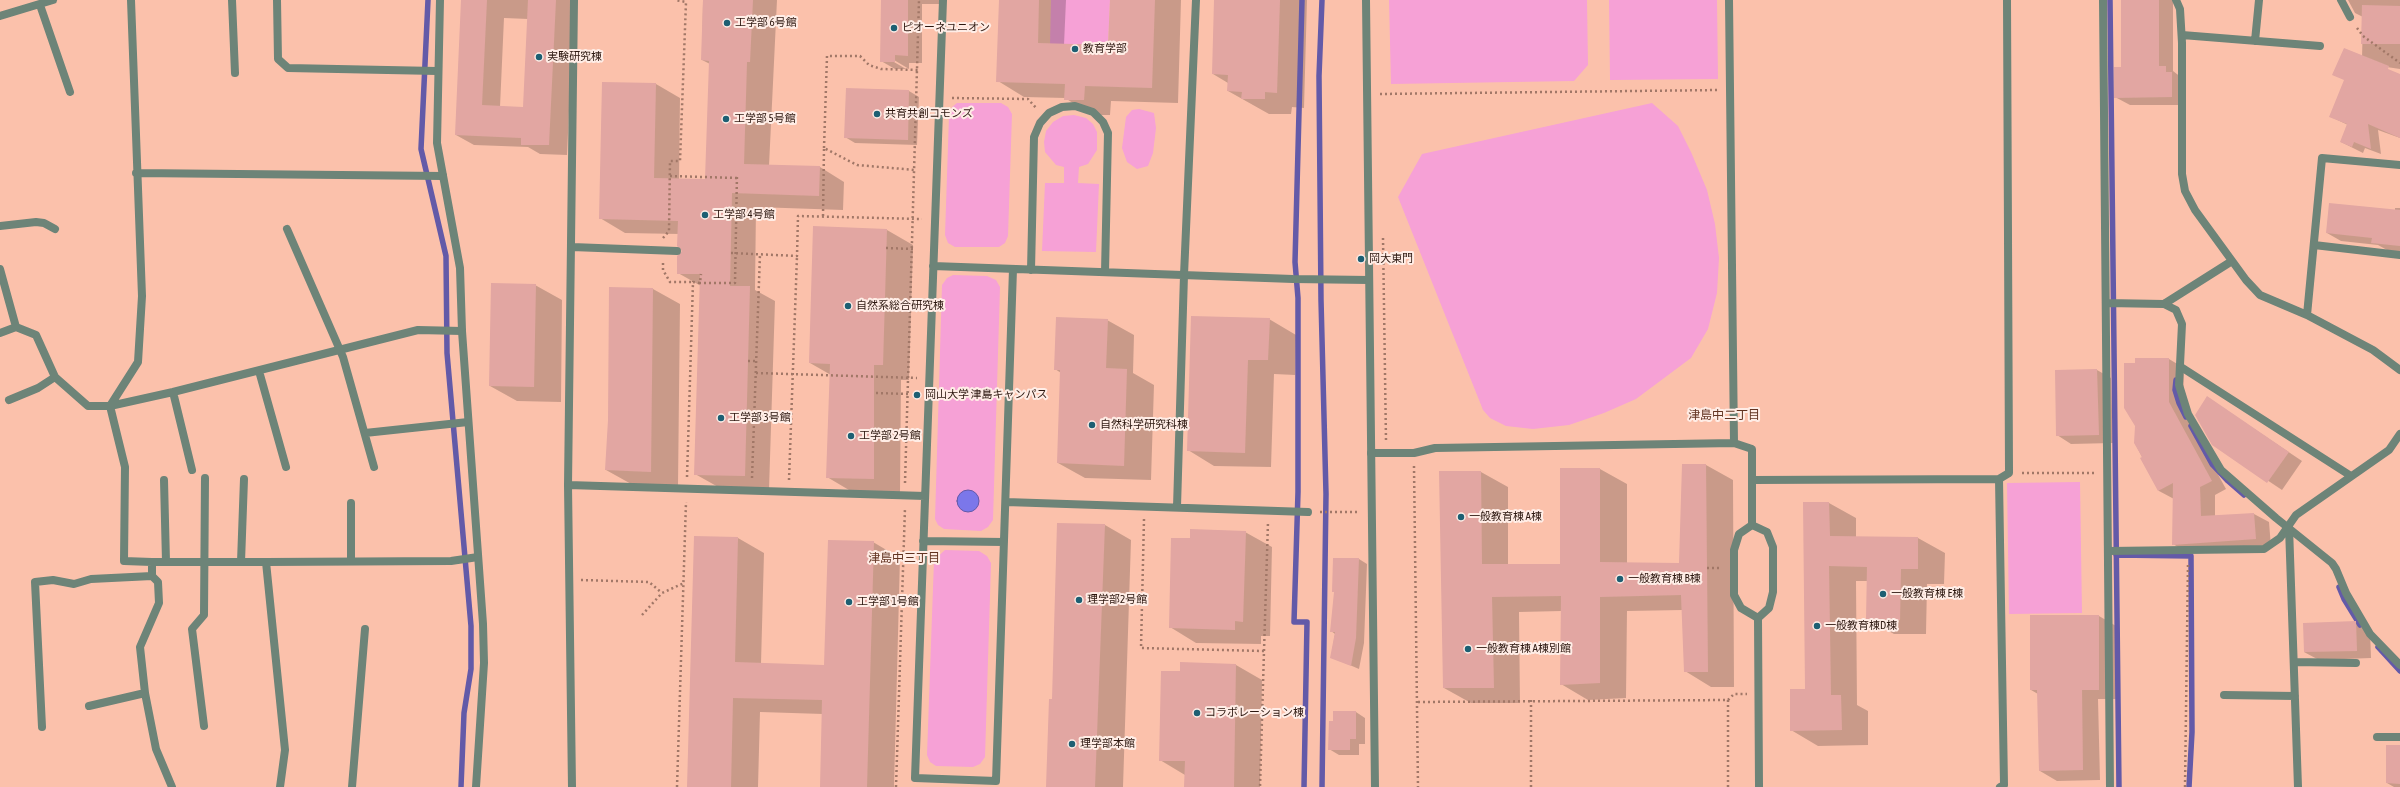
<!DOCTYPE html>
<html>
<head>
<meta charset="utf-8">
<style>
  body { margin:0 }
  canvas { display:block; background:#fbc1ab }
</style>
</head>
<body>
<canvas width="2400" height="787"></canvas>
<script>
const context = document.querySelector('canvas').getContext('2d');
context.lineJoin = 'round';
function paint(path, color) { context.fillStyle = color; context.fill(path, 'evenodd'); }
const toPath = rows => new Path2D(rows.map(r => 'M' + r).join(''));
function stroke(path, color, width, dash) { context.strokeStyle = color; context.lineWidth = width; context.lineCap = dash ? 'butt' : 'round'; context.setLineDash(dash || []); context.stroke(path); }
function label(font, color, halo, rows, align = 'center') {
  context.font = font + ' "Asap Condensed","Noto Sans JP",sans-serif'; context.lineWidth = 4; context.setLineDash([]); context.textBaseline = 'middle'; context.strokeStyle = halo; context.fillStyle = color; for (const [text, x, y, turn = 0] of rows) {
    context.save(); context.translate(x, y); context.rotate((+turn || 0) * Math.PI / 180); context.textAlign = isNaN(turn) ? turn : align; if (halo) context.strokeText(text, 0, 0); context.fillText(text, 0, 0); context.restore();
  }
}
const green = toPath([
  [1051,0,1110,0,1108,45,1050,44],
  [1389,0,1587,0,1588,65,1574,81,1391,84],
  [1609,0,1717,0,1718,79,1610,80],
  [957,103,1001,103,1008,107,1012,114,1008,236,1005,243,999,247,955,247,948,243,945,235,949,116,952,107],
  [1652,103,1678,126,1691,152,1707,190,1715,224,1719,258,1717,293,1708,329,1691,358,1636,399,1604,413,1569,425,1533,429,1506,426,1490,418,1483,410,1398,197,1422,154],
  [1139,109,1154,113,1156,128,1153,153,1148,166,1137,169,1127,162,1122,148,1126,117,1132,110],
  [1074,115,1086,118,1093,124,1097,132,1097,150,1088,164,1079,167,1078,183,1099,184,1096,252,1042,251,1045,183,1064,183,1064,167,1056,165,1045,152,1044,142,1046,131,1053,122,1063,116],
  [953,275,987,276,996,280,1000,287,993,520,988,527,981,531,944,529,938,525,935,519,942,285,947,278],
  [2080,482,2082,613,2009,614,2007,483],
  [945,550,979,551,987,556,991,563,985,757,980,764,973,767,936,766,930,762,927,755,934,560]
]);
const water = toPath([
  '957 501a11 11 0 1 1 22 0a11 11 0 1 1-22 0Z'
]);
const shadow = toPath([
  [462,0,574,0,567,155,540,154,528,147,474,145,456,135],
  [504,18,528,19,524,108,500,107],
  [703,0,777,0,769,166,820,167,844,182,843,210,756,207,755,290,775,301,769,490,720,488,695,474,701,286,678,273,684,251,679,234,625,233,600,218,656,84,680,98,679,180,706,180,710,64,702,60],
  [882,0,941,0,941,4,922,4,922,63,909,63,909,69,894,60,894,62,906,69,895,69,881,61],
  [1000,0,1066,0,1064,45,1109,47,1111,0,1181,0,1178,103,1111,101,1110,115,1092,115,1065,98,1024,97,998,81],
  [1215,0,1307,0,1304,108,1292,107,1291,114,1269,114,1228,91,1228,83,1213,74],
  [2122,0,2173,0,2173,71,2186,81,2186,105,2130,105,2115,97,2122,68],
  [2348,0,2400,0,2400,69,2373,65,2362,58,2363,17,2355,13],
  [847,89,909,91,919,97,917,145,855,143,845,137],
  [2400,91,2400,138,2378,130,2381,154,2365,148,2363,153,2341,142,2348,125,2331,117],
  [2395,208,2400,208,2400,252,2387,250,2378,245,2341,241,2327,233,2395,211],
  [887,230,913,245,909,380,901,380,900,493,854,493,827,477,831,375,810,363],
  [535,285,562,300,561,402,517,401,490,386],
  [653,289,680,304,678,486,633,485,606,470],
  [1269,319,1296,335,1295,375,1274,374,1271,467,1214,466,1188,450],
  [1107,320,1134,335,1133,373,1154,385,1151,480,1085,478,1058,463,1061,373,1055,369],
  [2169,359,2184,368,2183,411,2226,489,2215,495,2215,516,2254,514,2269,522,2271,547,2188,553,2173,544,2174,499,2159,491,2135,443,2136,364],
  [2056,370,2097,370,2111,378,2113,443,2071,444,2057,435],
  [2208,398,2302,461,2282,490,2213,444],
  [1706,465,1733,480,1734,687,1711,687,1685,671,1683,610,1627,611,1626,698,1588,700,1561,684,1562,611,1519,612,1520,703,1471,703,1444,688,1440,472,1481,472,1508,487,1508,565,1561,565,1561,469,1600,469,1627,484,1627,563,1680,564],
  [1804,503,1829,503,1856,518,1856,537,1918,538,1945,553,1944,584,1927,584,1926,634,1894,634,1867,619,1867,581,1856,581,1857,705,1868,711,1868,745,1818,746,1791,730,1806,690],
  [1105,525,1131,540,1123,787,1047,787,1053,700],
  [1245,532,1272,547,1270,636,1261,636,1261,644,1196,643,1170,627,1190,539],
  [738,538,764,553,761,664,825,666,873,542,900,558,894,787,821,787,823,714,760,712,758,787,688,787],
  [1359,559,1367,564,1364,643,1359,669,1331,657,1335,634,1331,631,1335,592,1333,591],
  [2031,616,2099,616,2116,626,2116,699,2098,699,2100,780,2057,781,2040,771,2038,694,2031,690],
  [2355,622,2370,630,2371,658,2319,660,2304,652],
  [1236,665,1262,680,1260,787,1185,787,1185,775,1160,760,1181,672],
  [1356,712,1365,718,1365,744,1359,744,1359,755,1339,755,1329,749,1334,722],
  [2400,746,2400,787,2394,787,2387,783]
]);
const stream = toPath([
  [428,0,421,149,446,256,447,353,471,626,471,669,464,713,461,787],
  [1302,0,1295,262,1298,298,1298,492,1294,622,1307,622,1304,787],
  [1322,0,1319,76,1321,300,1326,494,1322,787],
  [2110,0,2119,787],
  [2176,380,2175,390,2179,403,2186,417],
  [2191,426,2212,464,2228,481,2244,495],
  [2116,555,2191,556,2192,732,2189,787],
  [2339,587,2344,599,2360,625],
  [2378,647,2400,671]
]);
const building = toPath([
  [461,0,487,0,482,105,523,107,528,0,556,0,549,145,521,145,521,138,455,135],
  [703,0,753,0,750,62,747,62,744,164,820,166,819,196,732,193,730,286,750,286,745,476,694,475,700,274,677,274,677,256,682,251,677,246,678,221,599,219,602,82,656,83,654,178,705,179,709,61,701,60],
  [881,0,908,0,908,56,895,55,895,62,880,62],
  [999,0,1039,0,1038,43,1108,45,1110,0,1155,0,1152,88,1085,86,1084,100,1064,100,1065,84,996,82],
  [1214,0,1280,0,1277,93,1265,92,1265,99,1241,99,1242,92,1227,91,1228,75,1212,74],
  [2121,0,2159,0,2159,66,2166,66,2166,72,2172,72,2172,97,2114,98,2114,67,2121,67],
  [2362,5,2400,6,2400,44,2361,44],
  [2344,48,2389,66,2388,69,2400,74,2400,138,2368,124,2371,149,2354,142,2352,147,2340,142,2347,124,2329,117,2344,80,2332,75],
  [846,88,909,90,908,140,844,138],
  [2329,203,2400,210,2400,246,2371,243,2372,238,2326,233],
  [813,226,887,229,883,365,874,365,874,479,826,478,830,364,809,363],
  [491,283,536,284,534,387,489,386],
  [609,287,653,288,651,472,605,470,608,420],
  [1191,316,1270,318,1268,360,1248,360,1245,453,1187,451],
  [1056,317,1108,319,1106,368,1127,369,1124,466,1057,463,1060,370,1054,370],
  [2135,358,2169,358,2169,402,2212,481,2200,487,2201,516,2254,513,2256,539,2172,545,2173,483,2158,491,2140,458,2142,457,2134,443,2135,426,2124,408,2124,363,2135,363],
  [2097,369,2099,435,2056,436,2055,370],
  [2207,396,2289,452,2267,483,2212,445,2195,415],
  [1682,464,1706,464,1708,672,1684,672,1681,595,1600,597,1600,683,1560,685,1561,596,1492,597,1494,688,1443,688,1439,471,1481,471,1482,564,1560,564,1560,468,1600,468,1600,562,1679,563],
  [1803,502,1829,502,1830,536,1918,537,1918,569,1901,569,1900,620,1866,619,1867,567,1829,566,1831,695,1841,695,1842,730,1790,731,1790,689,1805,689],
  [1057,523,1105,524,1095,787,1046,787,1049,699,1052,699],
  [1190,529,1246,531,1243,622,1235,621,1235,630,1169,628,1171,538,1190,538],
  [694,536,738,537,735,662,824,665,828,540,874,541,867,787,820,787,822,700,733,698,731,787,687,787],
  [1333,558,1359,558,1356,638,1351,666,1330,658,1335,632,1330,632,1334,592,1332,592],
  [2030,615,2099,615,2099,690,2082,690,2083,770,2039,771,2037,690,2030,690],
  [2356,621,2357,651,2304,652,2303,623],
  [1180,662,1236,664,1234,787,1184,787,1185,761,1159,761,1161,671,1180,671],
  [1333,711,1356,711,1356,739,1350,739,1350,750,1328,750,1329,721,1333,721],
  [2386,745,2400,745,2400,784,2386,783]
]);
const path = toPath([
  [2357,28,2363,36,2400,63],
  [1380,94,1719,90],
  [952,98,1028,99,1037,109],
  [824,148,827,56,860,56,869,65,881,69,918,70],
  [670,176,737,178],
  [823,216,824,148,857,165,915,170],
  [663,238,669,231,670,161,680,161,686,2,675,0],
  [1383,238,1386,441],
  [886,248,913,249],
  [731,253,797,256,798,216,922,219],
  [663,263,663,270,670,282,694,282],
  [699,283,735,283,737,174],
  [748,361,756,361],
  [756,373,917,378],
  [876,393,908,394],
  [1414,466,1418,787],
  [2022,473,2095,473],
  [687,477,693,282,700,283,701,274],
  [752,478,760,254],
  [789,480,797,256],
  [905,483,919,0],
  [1320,512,1359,512],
  [1144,519,1141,648,1264,651,1260,787],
  [1707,568,1721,568],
  [581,580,649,582,662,593],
  [642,615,662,593,684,583],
  [1264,651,1268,522],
  [1531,700,1531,787],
  [1728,700,1728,787],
  [1418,702,1728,700,1734,694,1747,694],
  [677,787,686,502],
  [896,787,905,508],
  [2185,787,2188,562]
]);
const service = toPath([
  [943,0,915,778,996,781,1013,269],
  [1729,0,1734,443],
  [572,247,677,251],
  [933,266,1293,279,1369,280],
  [1031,270,1034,137,1040,123,1049,113,1062,107,1075,106,1093,112,1103,122,1108,133,1105,272],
  [2164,304,2176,310,2182,324,2179,385,2188,414,2221,470,2276,518,2332,563,2336,569,2346,593,2370,634,2400,665],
  [1371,453,1414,453,1435,448,1734,443,1752,449,1752,525,1739,534,1734,550,1734,595,1741,608,1758,618,1759,787],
  [1999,479,2004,785,2000,787],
  [1752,480,1999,479,2009,473,2007,0],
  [568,485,925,496],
  [1006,502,1308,512],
  [1177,507,1184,275,1196,0],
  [1752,525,1767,532,1773,547,1773,592,1769,608,1758,618],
  [923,541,1004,542],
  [572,787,568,485,574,0]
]);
const minor = toPath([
  [131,0,142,296,138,362,110,406,125,467,124,561,152,562,152,576,158,582,159,603,140,647,145,693,156,749,172,787],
  [232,0,235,73],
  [277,0,278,59,288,68,437,71],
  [2103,0,2110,787],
  [2176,0,2180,9,2182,43,2182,174,2185,191,2195,210,2246,280,2260,295,2307,315,2373,350,2400,370],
  [2341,0,2350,17],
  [40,5,70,92],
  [0,16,53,0],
  [2182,35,2320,46],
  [2255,41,2259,0],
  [136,173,443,176],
  [0,226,36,222,44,223,55,229],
  [287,229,343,357,374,467],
  [2314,245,2400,255],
  [0,269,16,327,36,335,55,377,88,406,110,406,173,392,418,330,462,331],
  [2107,303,2164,304,2232,261],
  [2307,315,2322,158,2400,165],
  [0,333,16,327],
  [2181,367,2351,476],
  [259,371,286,467],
  [173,392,192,470],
  [9,400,38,388,55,377],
  [365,433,468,422],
  [164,480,166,562],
  [2289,527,2298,787],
  [2109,551,2264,549,2280,538,2296,515,2389,450,2400,434],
  [351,561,351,503],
  [152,562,266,562,285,750,280,787],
  [241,562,244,479],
  [266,562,451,561,478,557],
  [2294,662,2356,663],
  [2224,695,2295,696],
  [89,706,145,693],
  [204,726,192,629,204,615,205,478],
  [42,727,35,582,53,580,74,584,91,579,152,576],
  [2377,737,2400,737],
  [352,787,365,629]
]);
const tertiary = toPath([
  [440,0,437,143,460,268,462,331,483,624,484,663,476,787],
  [1366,0,1375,787]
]);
const markers = [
  [727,23,4,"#1d5f73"],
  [894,28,4,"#1d5f73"],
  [1075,49,4,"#1d5f73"],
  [539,57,4,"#1d5f73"],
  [877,114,4,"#1d5f73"],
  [726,119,4,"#1d5f73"],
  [705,215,4,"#1d5f73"],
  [1361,259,4,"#1d5f73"],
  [848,306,4,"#1d5f73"],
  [917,395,4,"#1d5f73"],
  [721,418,4,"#1d5f73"],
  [1092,425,4,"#1d5f73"],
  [851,436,4,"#1d5f73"],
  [1461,517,4,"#1d5f73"],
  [1620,579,4,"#1d5f73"],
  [1883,594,4,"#1d5f73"],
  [1079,600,4,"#1d5f73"],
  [849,602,4,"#1d5f73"],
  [1817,626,4,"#1d5f73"],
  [1468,649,4,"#1d5f73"],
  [1197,713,4,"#1d5f73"],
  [1072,744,4,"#1d5f73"]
];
const poiNames = [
  ["工学部 6号館",735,23],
  ["ピオーネユニオン",902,28],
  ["教育学部",1083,49],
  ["実験研究棟",547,57],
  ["共育共創コモンズ",885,114],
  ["工学部 5号館",734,119],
  ["工学部 4号館",713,215],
  ["岡大東門",1369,259],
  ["自然系総合研究棟",856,306],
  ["岡山大学 津島キャンパス",925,395],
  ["工学部 3号館",729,418],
  ["自然科学研究科棟",1100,425],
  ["工学部 2号館",859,436],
  ["一般教育棟 A棟",1469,517],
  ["一般教育棟 B棟",1628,579],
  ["一般教育棟 E棟",1891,594],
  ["理学部2号館",1087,600],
  ["工学部 1号館",857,602],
  ["一般教育棟D棟",1825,626],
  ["一般教育棟 A棟別館",1476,649],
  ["コラボレーション棟",1205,713],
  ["理学部本館",1080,744]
];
const neighbourhoodNames = [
  ["津島中二丁目",1724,415],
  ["津島中三丁目",904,558]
];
paint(green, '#f6a1d6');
paint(water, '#7b77ea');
stroke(water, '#635aa8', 1);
paint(shadow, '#0003');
stroke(stream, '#635aa8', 5.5);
paint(building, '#e2a6a2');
stroke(path, '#a17767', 2.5, [2, 3]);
stroke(service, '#6d8478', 8);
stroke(minor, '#6d8478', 8);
stroke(tertiary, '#6d8478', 8);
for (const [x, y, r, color] of markers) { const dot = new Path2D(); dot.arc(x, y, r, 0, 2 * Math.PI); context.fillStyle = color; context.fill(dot); stroke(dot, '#ffede6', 1.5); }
label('11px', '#2c170f', '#ffede6', poiNames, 'left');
label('12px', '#633422', '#ffede6', neighbourhoodNames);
</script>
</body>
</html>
